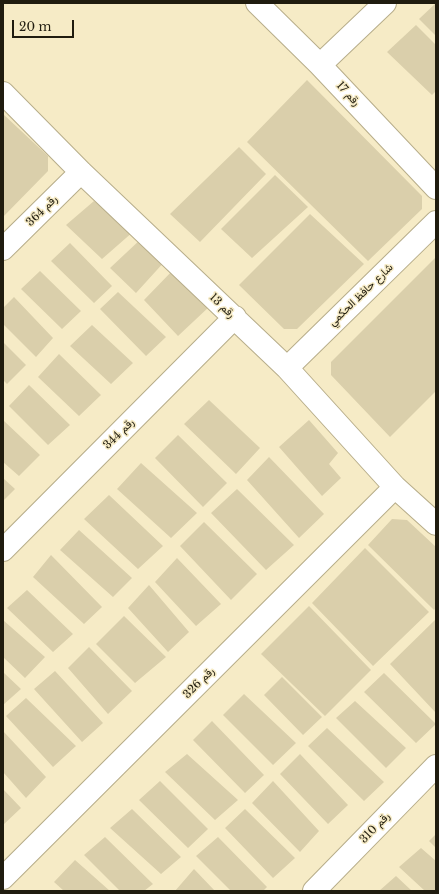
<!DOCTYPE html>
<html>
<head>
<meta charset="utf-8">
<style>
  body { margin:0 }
  #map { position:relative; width:439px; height:894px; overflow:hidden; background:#f6ebc6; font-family:"Libre Baskerville",serif }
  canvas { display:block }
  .frame { position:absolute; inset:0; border:4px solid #201c0f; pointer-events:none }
  .scale { position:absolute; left:12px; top:20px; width:62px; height:18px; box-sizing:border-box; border:2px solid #201c0f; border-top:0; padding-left:5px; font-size:12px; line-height:14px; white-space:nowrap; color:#201c0f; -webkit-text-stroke:3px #f6ebc6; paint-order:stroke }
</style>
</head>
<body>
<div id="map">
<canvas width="439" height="894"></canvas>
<div class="frame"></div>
<div class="scale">20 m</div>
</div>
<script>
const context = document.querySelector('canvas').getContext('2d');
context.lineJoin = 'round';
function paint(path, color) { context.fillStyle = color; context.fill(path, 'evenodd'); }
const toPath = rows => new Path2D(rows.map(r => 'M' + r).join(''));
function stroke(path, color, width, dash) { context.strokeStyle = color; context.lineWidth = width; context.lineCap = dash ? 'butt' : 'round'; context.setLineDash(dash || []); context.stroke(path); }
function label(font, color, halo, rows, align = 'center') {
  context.font = font + ' "Libre Baskerville",Vazirmatn,serif'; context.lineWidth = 3; context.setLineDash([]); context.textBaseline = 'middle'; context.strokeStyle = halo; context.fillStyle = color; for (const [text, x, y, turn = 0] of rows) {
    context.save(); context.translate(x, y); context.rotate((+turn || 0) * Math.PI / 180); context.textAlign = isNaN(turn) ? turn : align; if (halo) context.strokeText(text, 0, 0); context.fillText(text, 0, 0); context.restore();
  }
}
const building = toPath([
  [436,3,436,36,419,19],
  [416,25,436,45,436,91,432,95,387,52],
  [307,80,422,196,422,209,368,261,247,142],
  [3,114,48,156,48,171,3,217],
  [239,147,266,174,200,242,170,214],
  [275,175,308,207,252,258,221,229],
  [94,201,134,231,102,259,66,225],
  [310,214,364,264,297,329,284,329,239,285],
  [142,238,166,260,136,293,110,268],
  [70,243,112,286,94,303,51,261],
  [436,257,436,391,390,437,331,375,331,362],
  [174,269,210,306,178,336,144,300],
  [40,271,81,311,62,329,21,289],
  [118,292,166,337,146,356,100,309],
  [14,297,53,338,36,357,3,324,3,308],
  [92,325,133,363,111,384,70,346],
  [3,342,26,365,7,384,3,380],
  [59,354,101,395,79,416,38,377],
  [29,385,70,425,48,445,9,406],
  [209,400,260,448,236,474,184,424],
  [3,420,40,455,19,476,3,462],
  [309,420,338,453,329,464,341,478,322,496,279,447],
  [178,435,227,483,203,507,155,458],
  [269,457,324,514,299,538,247,480],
  [141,463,197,513,171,538,117,489],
  [3,478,15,489,3,501],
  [237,489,294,545,266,570,211,513],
  [109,495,163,546,138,569,84,519],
  [392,519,407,520,436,547,436,608,434,610,368,545],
  [204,522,257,574,231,600,180,546],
  [79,530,132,578,113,597,60,550],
  [365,548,429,612,373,666,312,603],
  [51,555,102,607,84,624,33,577],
  [177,558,221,604,196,626,155,582],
  [149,585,189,632,168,652,128,608],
  [27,590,73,634,53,652,7,608],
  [309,606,371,670,325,716,261,654],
  [124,616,166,657,135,683,96,644],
  [436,619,436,713,390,664],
  [3,620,45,657,25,678,3,657],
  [89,647,132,691,108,714,68,668],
  [55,671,103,723,82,742,34,689],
  [3,672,21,689,3,705],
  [384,673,436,724,416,743,364,692],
  [282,677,322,717,303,735,264,695],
  [244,694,296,743,273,765,223,715],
  [26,698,76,746,53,767,6,716],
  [355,701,406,748,386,768,336,718],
  [212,721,264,775,245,793,193,740],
  [327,728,384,782,364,801,308,746],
  [3,731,46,777,26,798,3,772],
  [187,754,238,800,215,820,165,772],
  [300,754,348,805,328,824,280,774],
  [160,781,208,829,188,848,139,800],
  [273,781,319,831,300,852,252,803],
  [3,789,21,808,3,825],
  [132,809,181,857,161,874,110,828],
  [245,809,295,858,273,878,225,828],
  [436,834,436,848,429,841],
  [105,837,153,884,144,891,120,891,84,855],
  [218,837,267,887,263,891,231,891,196,856],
  [421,848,436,861,436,891,425,891,399,867],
  [75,860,110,891,64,891,54,882],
  [194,869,215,891,175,891],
  [396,876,412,891,379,891]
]);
const minor = toPath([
  [257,3,320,65,436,188],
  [320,65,385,3],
  [3,93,81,172,287,368,395,487,436,524],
  [3,249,81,172],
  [287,368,436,222],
  [3,550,235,317],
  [3,878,395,487],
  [314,891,436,766]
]);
const streetNames = [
  ["رقم 17",348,94,47],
  ["رقم 364",42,211,-45],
  ["شارع حافظ الحكمي",361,295,-44],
  ["رقم 13",222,306,43],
  ["رقم 344",119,434,-45],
  ["رقم 326",199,683,-45],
  ["رقم 310",375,828,-46]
];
paint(building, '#dacfab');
stroke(minor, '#b7ad8a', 24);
stroke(minor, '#fff', 22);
label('11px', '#201c0f', '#f6ebc6', streetNames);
</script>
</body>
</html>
